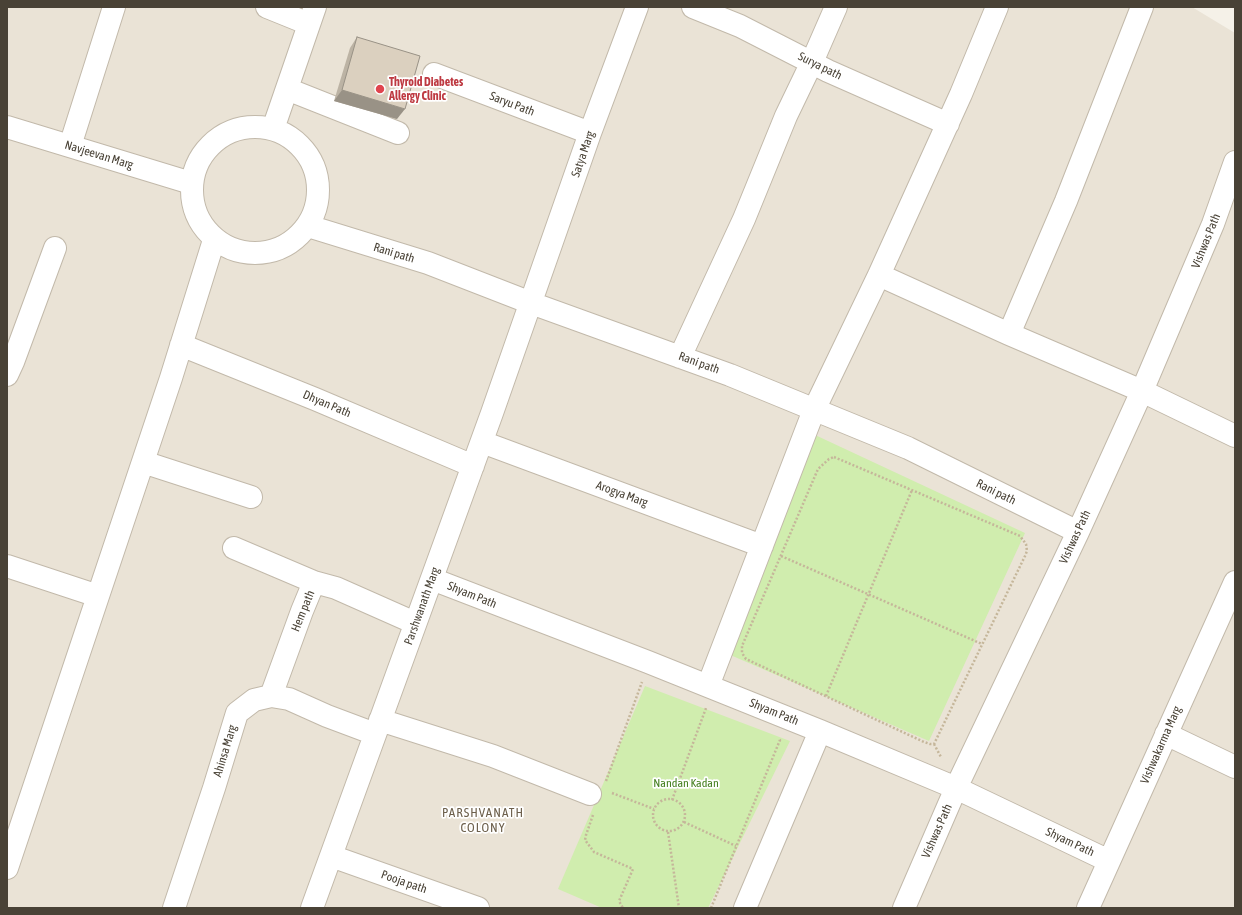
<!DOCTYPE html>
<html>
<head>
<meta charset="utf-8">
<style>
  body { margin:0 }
  #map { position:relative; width:1242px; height:915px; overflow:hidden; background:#f5f1e8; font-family:"Asap Condensed",sans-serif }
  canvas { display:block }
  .frame { position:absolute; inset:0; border:8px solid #494236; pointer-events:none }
</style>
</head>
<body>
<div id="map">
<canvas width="1242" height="915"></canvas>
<div class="frame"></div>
</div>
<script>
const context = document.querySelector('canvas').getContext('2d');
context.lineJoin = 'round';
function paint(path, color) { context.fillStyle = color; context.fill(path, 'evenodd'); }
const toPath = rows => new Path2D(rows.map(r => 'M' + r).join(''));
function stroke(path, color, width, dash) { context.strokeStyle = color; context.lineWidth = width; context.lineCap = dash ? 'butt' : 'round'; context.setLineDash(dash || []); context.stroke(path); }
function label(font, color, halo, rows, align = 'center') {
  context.font = font + ' "Asap Condensed",sans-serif'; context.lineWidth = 3.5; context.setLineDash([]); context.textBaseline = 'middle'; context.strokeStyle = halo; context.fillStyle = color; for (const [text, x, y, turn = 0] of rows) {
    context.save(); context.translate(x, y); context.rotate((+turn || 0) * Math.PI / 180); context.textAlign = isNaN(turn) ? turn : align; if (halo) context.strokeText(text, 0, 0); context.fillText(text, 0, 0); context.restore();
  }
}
const residential = toPath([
  [7,7,1192,7,1235,33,1235,908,7,908]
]);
const green = toPath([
  [813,434,1025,533,929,741,728,654],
  [645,686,790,741,708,908,602,908,558,889]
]);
const path = toPath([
  [834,457,1020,536,1026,544,1027,551,1025,556,934,744,930,744,924,742,746,659,742,653,742,646,818,469,829,459,834,457],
  [781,556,982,644],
  [826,696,912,490],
  [934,744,941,757],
  [606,781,642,682],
  [612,793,654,809],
  '653 815a16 16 0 1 1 32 0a16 16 0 1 1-32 0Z',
  [672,800,706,708],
  [593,815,586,835,585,840,594,852,633,869,619,901,623,908],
  [684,822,736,846],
  [668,832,679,908],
  [711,908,780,740,778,739]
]);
const minor = toPath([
  [267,7,309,24],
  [693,7,740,26,828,71,948,124],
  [434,74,590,133],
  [287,89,398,133],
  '192 190a63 63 0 1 1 126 0a63 63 0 1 1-126 0Z',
  [7,127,191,183],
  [273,129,315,7],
  [70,146,114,7],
  [308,226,428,263,531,303,730,375,908,448,1078,532],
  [879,275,1009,334,1142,391,1235,436],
  [1009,334,1066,201,1142,7],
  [181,345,315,399,473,466],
  [680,357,744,219,786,116,812,62,836,7],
  [7,375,13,362,55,248],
  [482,442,762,546],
  [143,462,251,497],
  [234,548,314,582],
  [7,566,98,596],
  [432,579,648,662,820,731,956,788,1109,861],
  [708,686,814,410,879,275,961,94,997,7],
  [271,696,302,611,314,582,336,588,415,623],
  [380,720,493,756,590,794],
  [1166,734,1235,767],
  [331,856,478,908],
  [7,868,171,378,214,240],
  [174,908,214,788,237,713,254,700,271,696,289,699,327,716,375,734],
  [312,908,492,413,590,133,637,7],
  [745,908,820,731],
  [904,908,956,788,1078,532,1142,391,1213,224,1235,162],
  [1088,908,1235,582]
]);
const wall = toPath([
  [357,37,397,119,334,101,350,48]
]);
const shadedWall = toPath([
  [342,90,405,109,397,119,334,101]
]);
const building = toPath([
  [357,37,420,56,405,109,342,90,357,37]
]);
const markers = [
  [380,89,5,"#e0444e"]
];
const streetNames = [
  ["Surya path",820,66,26],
  ["Saryu Path",512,104,21],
  ["Satya Marg",583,154,-71],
  ["Navjeevan Marg",99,155,17],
  ["Vishwas Path",1206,241,-68],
  ["Rani path",394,253,17],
  ["Rani path",699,363,20],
  ["Dhyan Path",327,404,23],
  ["Rani path",996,492,26],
  ["Arogya Marg",622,494,20],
  ["Vishwas Path",1075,537,-65],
  ["Shyam Path",472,595,22],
  ["Parshwanath Marg",422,606,-70],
  ["Hem path",303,611,-68],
  ["Shyam Path",774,712,22],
  ["Vishwakarma Marg",1161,745,-66],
  ["Ahinsa Marg",225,751,-73],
  ["Vishwas Path",937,831,-66],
  ["Shyam Path",1070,842,25],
  ["Pooja path",404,882,19]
];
const healthNames = [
  ["Thyroid Diabetes",389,82],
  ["Allergy Clinic",389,96]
];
const parkNames = [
  ["Nandan Kadan",686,783]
];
const neighbourhoodNames = [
  ["PARSHVANATH",483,813],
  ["COLONY",483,828]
];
paint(residential, '#eae3d6');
paint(green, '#d0edae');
stroke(minor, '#c2b9aa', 24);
stroke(path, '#c5b69a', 2.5, [2, 2]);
stroke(minor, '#fff', 22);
paint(wall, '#bcb3a4');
paint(shadedWall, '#999286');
paint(building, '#dbd0bf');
stroke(building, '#999286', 1);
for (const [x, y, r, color] of markers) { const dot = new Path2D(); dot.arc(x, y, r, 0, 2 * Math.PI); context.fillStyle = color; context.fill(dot); stroke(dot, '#fff', 1.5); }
label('12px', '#494236', '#fff', streetNames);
label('bold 12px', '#be3a42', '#fff', healthNames, 'left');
label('12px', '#478123', '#fff', parkNames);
context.letterSpacing = '1px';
label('13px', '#6d604c', '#fff', neighbourhoodNames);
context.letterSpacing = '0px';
</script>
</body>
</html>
